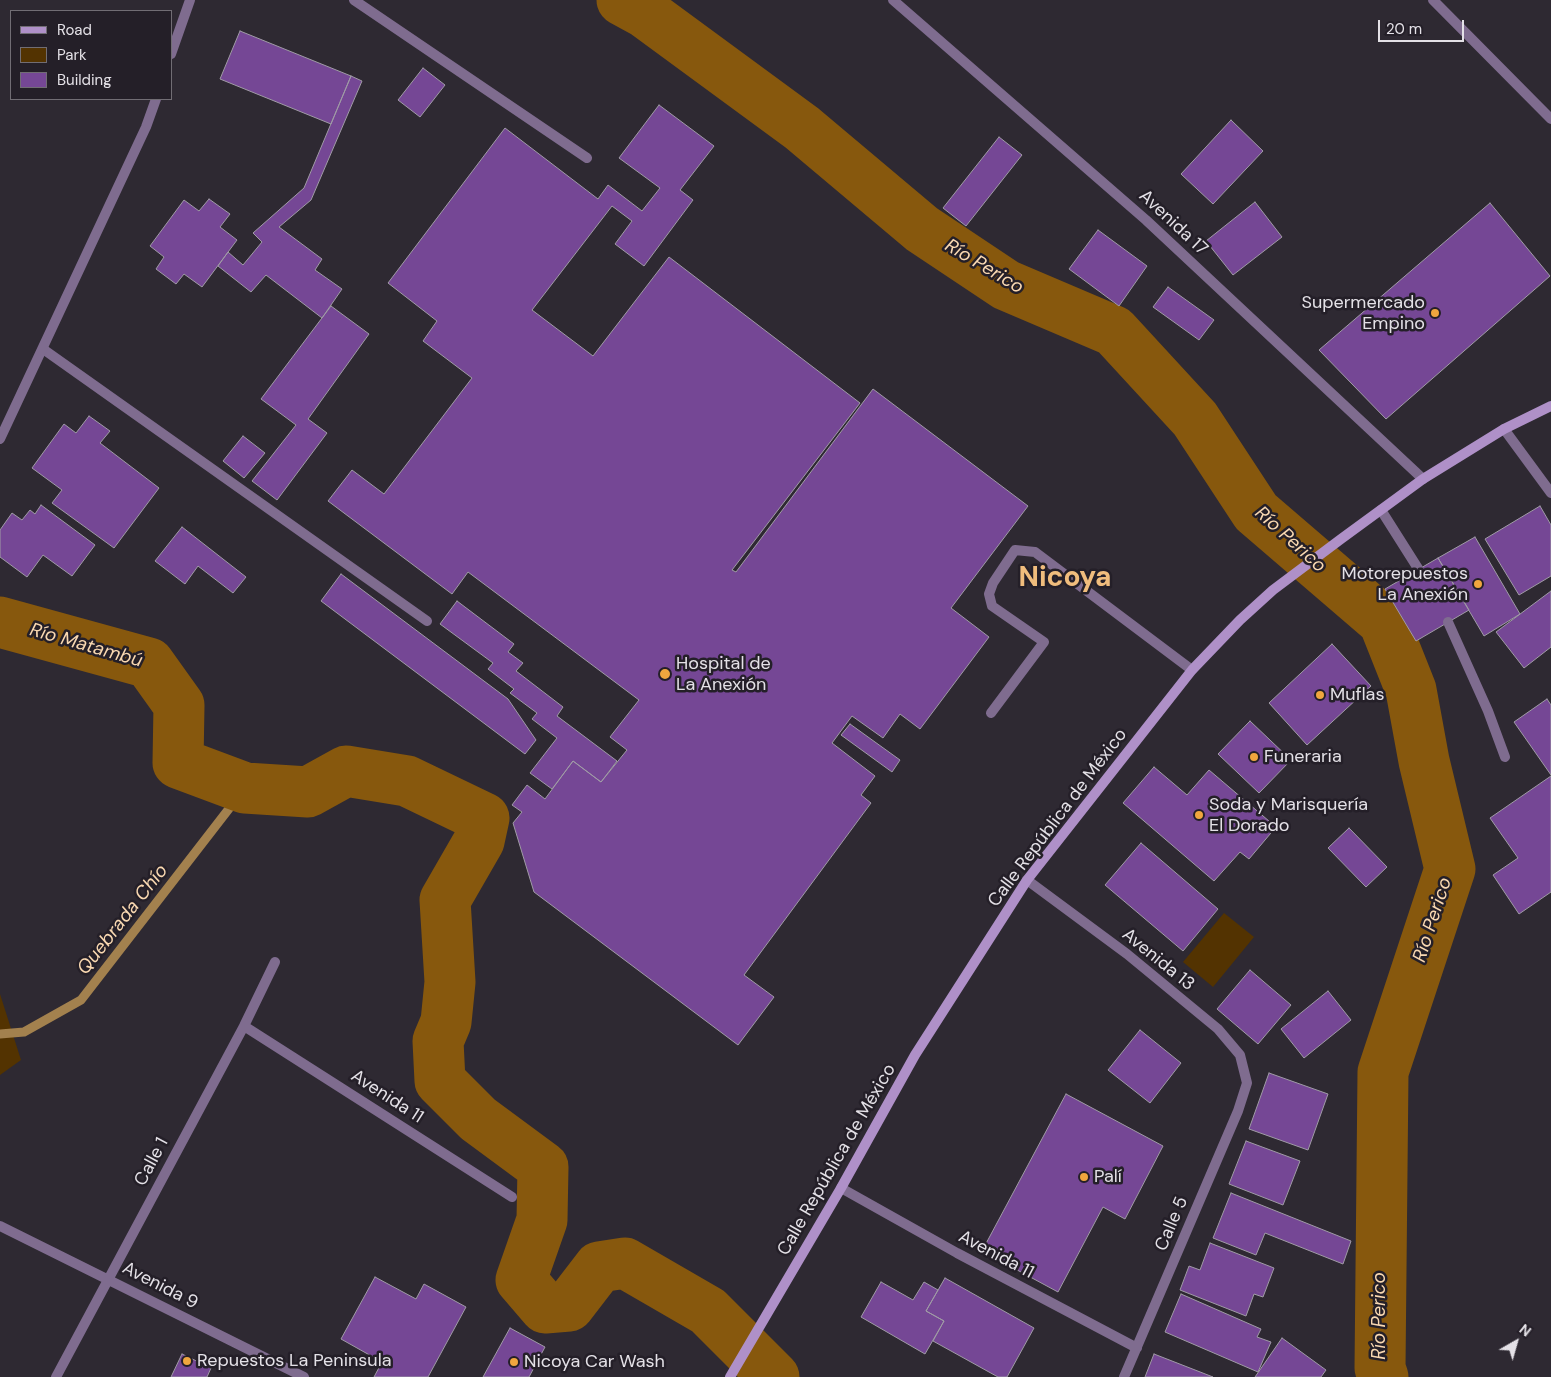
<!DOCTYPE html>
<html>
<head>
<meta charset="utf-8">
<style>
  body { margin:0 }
  #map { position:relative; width:1551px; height:1377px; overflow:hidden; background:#2e2932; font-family:"DM Sans",sans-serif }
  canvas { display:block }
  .legend { position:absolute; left:10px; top:10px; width:162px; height:90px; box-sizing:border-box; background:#241f28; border:1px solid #716d74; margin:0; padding:6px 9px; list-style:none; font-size:15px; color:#e4e1e7 }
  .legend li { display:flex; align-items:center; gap:10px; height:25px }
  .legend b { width:25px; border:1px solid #716d74 }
  .north { position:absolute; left:1491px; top:1317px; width:50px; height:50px; -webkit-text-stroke:4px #241f28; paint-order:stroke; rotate:38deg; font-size:14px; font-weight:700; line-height:20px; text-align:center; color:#e4e1e7 }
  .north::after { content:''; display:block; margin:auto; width:18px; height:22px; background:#e4e1e7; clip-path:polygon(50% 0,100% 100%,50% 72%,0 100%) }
  .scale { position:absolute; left:1378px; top:20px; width:86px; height:22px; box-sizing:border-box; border:2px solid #e4e1e7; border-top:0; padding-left:6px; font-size:15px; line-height:18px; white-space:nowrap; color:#e4e1e7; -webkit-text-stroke:4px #241f28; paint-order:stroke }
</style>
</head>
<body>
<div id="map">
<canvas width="1551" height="1377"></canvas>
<ul class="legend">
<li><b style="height:6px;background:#af90c8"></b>Road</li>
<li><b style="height:14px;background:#533301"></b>Park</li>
<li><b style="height:14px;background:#754795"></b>Building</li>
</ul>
<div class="north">N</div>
<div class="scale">20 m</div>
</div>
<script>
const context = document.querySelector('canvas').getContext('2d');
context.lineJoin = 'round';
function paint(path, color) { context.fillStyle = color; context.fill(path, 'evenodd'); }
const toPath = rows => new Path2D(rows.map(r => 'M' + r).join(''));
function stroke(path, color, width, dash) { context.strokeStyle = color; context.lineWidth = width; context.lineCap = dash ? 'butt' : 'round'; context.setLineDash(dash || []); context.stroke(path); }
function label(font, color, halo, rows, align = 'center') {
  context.font = font + ' "DM Sans",sans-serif'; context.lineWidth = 5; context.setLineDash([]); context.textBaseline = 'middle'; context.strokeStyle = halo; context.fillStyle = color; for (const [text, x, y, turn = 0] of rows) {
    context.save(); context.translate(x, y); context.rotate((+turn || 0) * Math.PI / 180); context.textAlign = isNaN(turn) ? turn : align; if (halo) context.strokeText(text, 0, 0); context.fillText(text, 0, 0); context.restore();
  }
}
const green = toPath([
  [1224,913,1254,937,1213,987,1183,962],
  [0,994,21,1060,0,1075]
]);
const stream = toPath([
  [0,1034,24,1032,81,1000,245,788]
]);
const river = toPath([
  [622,0,644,12,802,128,922,229,1006,285,1114,331,1195,419,1256,512,1384,622,1411,690,1424,761,1450,869,1383,1072,1380,1368,1383,1377],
  [0,622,149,663,179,705,178,763,245,788,308,792,346,771,407,781,484,818,479,841,445,900,450,982,446,1022,438,1041,440,1081,478,1119,543,1167,542,1220,521,1280,545,1308,569,1306,599,1267,625,1263,708,1311,774,1377]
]);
const building = toPath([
  [240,31,351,76,331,124,220,79,240,31],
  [423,68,445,85,420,117,398,100,423,68],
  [351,76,362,81,311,200,279,227,322,259,315,270,342,289,322,318,266,275,251,292,218,266,228,252,243,265,262,242,253,233,304,188,351,76],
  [659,105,714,146,680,190,693,200,644,266,615,244,632,221,612,206,532,310,593,356,669,257,860,403,732,570,736,572,873,389,1028,506,951,608,989,637,920,729,900,714,883,738,852,716,832,743,875,776,861,795,871,803,744,975,774,997,738,1045,534,892,513,823,522,812,512,805,527,785,545,799,573,761,601,782,627,750,610,737,639,700,468,572,452,594,328,501,352,470,384,494,472,378,423,341,437,321,388,283,505,128,598,199,608,185,642,211,660,188,619,158,659,105],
  [1231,120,1263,151,1213,204,1181,174,1231,120],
  [999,137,1022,155,966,226,943,208,999,137],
  [209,199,230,214,220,227,237,240,202,287,184,274,176,284,156,269,164,257,150,246,184,200,199,211,209,199],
  [1255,202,1282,237,1233,275,1206,241,1255,202],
  [1490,203,1550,276,1386,419,1319,350,1490,203],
  [1098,230,1147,266,1119,306,1069,269,1098,230],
  [1168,287,1214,320,1199,340,1153,307,1168,287],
  [331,306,369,334,308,419,327,433,277,500,252,481,296,425,261,399,331,306],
  [89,416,110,431,100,443,159,488,114,548,52,503,62,490,32,468,64,424,76,433,89,416],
  [243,436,265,453,244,478,223,461,243,436],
  [41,505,95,545,72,576,43,555,27,577,0,557,0,530,12,513,22,520,30,510,35,514,41,505],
  [1540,506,1551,525,1551,576,1519,595,1485,539,1540,506],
  [182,527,246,577,233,593,198,566,185,584,155,561,182,527],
  [1475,537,1520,614,1484,636,1438,558,1475,537],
  [1438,558,1469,610,1416,641,1385,589,1438,558],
  [341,574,508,699,536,740,525,754,321,601,341,574],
  [1551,591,1551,647,1524,668,1496,632,1551,591],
  [457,601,514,644,508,652,523,663,516,671,563,707,557,716,617,761,601,782,573,761,552,789,530,773,557,738,532,719,537,713,510,693,514,689,488,669,493,663,440,624,457,601],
  [1332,644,1371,686,1307,745,1269,703,1332,644],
  [1547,699,1551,705,1551,775,1514,722,1547,699],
  [1250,721,1291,760,1259,793,1218,754,1250,721],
  [850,724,900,760,892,772,841,735,850,724],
  [1154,767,1187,795,1209,770,1276,827,1249,859,1240,852,1214,881,1123,803,1154,767],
  [1551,776,1551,892,1519,914,1493,875,1518,858,1490,818,1551,776],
  [1349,828,1387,867,1366,887,1328,848,1349,828],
  [1141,843,1218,909,1183,951,1105,885,1141,843],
  [1250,970,1291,1005,1258,1044,1217,1009,1250,970],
  [1328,991,1351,1020,1304,1058,1281,1029,1328,991],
  [1140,1030,1181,1063,1150,1103,1108,1070,1140,1030],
  [1269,1073,1328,1094,1308,1150,1249,1129,1269,1073],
  [1066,1094,1163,1146,1125,1219,1103,1207,1058,1292,982,1251,1066,1094],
  [1246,1141,1300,1161,1283,1205,1229,1184,1246,1141],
  [1231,1193,1351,1241,1343,1264,1265,1233,1256,1255,1213,1238,1231,1193],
  [1210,1243,1274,1268,1263,1297,1254,1294,1246,1316,1180,1290,1189,1266,1200,1270,1210,1243],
  [375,1277,416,1299,424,1284,466,1307,428,1377,374,1377,382,1362,341,1339,375,1277],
  [945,1278,1034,1328,1007,1377,998,1377,933,1341,944,1321,926,1311,945,1278],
  [881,1282,913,1300,924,1282,938,1290,926,1311,944,1321,925,1354,861,1317,881,1282],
  [1181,1294,1261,1329,1257,1337,1271,1342,1258,1372,1165,1332,1181,1294],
  [510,1328,545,1347,529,1377,483,1377,510,1328],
  [1282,1338,1326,1370,1321,1377,1255,1377,1282,1338],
  [182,1354,211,1368,207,1377,171,1377,182,1354],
  [1154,1354,1213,1377,1145,1377,1154,1354]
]);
const lane = toPath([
  [354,0,587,158],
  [43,349,427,621],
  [1381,510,1419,570],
  [1448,622,1488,711,1505,757],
  [991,713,1044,642,992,606,989,594,993,583,1015,550,1035,552,1192,670]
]);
const street = toPath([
  [893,0,1146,220,1423,479],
  [1433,0,1551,119],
  [171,54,190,0],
  [1504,429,1551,493],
  [0,439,146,127,156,99],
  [1027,880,1127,954,1218,1029,1240,1055,1247,1083,1238,1111,1124,1377],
  [244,1026,512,1197],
  [841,1188,957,1253,1137,1348],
  [0,1226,304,1377],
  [56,1377,244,1026,275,962]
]);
const secondary = toPath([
  [730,1377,841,1188,915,1055,1027,880,1192,670,1240,620,1273,590,1341,539,1423,479,1504,429,1551,406]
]);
const markers = [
  [1435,313,5,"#f0a63e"],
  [1478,584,5,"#f0a63e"],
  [665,674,6,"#f0a63e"],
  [1320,695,5,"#f0a63e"],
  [1254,757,5,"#f0a63e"],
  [1199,815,5,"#f0a63e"],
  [1084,1177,5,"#f0a63e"],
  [187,1361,5,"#f0a63e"],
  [514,1362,5,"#f0a63e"]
];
const streetNames = [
  ["Avenida 17",1173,223,43],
  ["Calle República de México",1058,818,-53],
  ["Avenida 13",1158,960,39],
  ["Avenida 11",387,1097,33],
  ["Calle República de México",837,1160,-60],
  ["Calle 1",152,1162,-62],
  ["Calle 5",1172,1224,-67],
  ["Avenida 11",996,1255,28],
  ["Avenida 9",160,1286,27]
];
const poiNames = [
  ["Supermercado",1425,303,"right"],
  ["Empino",1425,324,"right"],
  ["Motorepuestos",1468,574,"right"],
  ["La Anexión",1468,595,"right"],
  ["Hospital de",676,664],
  ["La Anexión",676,685],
  ["Muflas",1330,695],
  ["Funeraria",1264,757],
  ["Soda y Marisquería",1209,805],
  ["El Dorado",1209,826],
  ["Palí",1094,1177],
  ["Repuestos La Peninsula",197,1361],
  ["Nicoya Car Wash",524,1362]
];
const waterNames = [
  ["Río Perico",984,267,31],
  ["Río Perico",1290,540,42],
  ["Río Matambú",86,646,16],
  ["Quebrada Chío",123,920,-52],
  ["Río Perico",1433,920,-72],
  ["Río Perico",1380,1316,-90]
];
const townNames = [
  ["Nicoya",1065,579]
];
paint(green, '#533301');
stroke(stream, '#a3814e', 9);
stroke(river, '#87580d', 51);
paint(building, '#754795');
stroke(building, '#a09ba6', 1);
stroke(lane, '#7f6c8f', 10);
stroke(street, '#7f6c8f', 10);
stroke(secondary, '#af90c8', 10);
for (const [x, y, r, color] of markers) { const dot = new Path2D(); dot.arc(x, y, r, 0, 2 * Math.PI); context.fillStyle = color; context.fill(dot); stroke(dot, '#241f28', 2); }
label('18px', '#e4e1e7', '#241f28', streetNames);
label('18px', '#e4e1e7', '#241f28', poiNames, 'left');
label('italic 19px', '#f9d8b1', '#241f28', waterNames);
label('bold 28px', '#f0bd7d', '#241f28', townNames);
</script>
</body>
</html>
